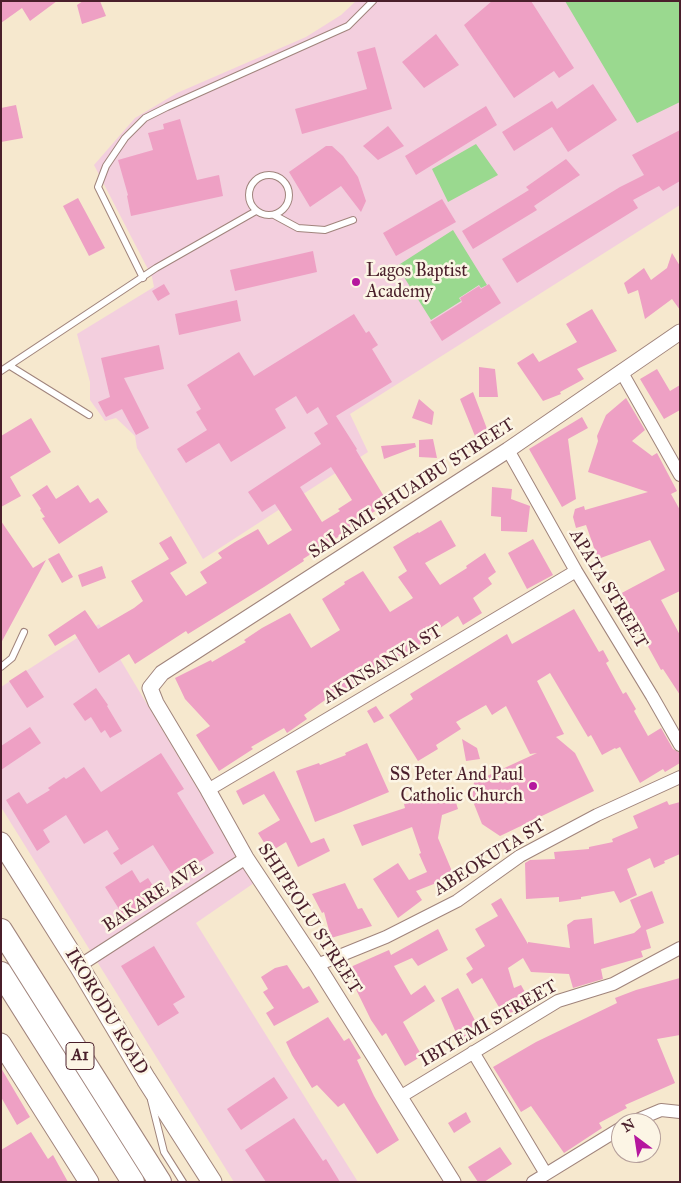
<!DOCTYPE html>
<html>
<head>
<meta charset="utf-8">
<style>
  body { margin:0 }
  #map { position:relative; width:681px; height:1183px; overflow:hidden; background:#f6e8ce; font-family:"IM FELL Great Primer",serif }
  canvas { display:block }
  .frame { position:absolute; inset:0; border:2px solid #4a1f2b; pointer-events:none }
  .north { position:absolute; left:611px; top:1113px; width:50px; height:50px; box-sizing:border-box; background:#fcf5e5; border:1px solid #b59f9b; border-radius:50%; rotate:329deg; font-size:14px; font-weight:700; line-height:20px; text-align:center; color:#4a1f2b }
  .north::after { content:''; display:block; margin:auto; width:18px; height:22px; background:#b5179e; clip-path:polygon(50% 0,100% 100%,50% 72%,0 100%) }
</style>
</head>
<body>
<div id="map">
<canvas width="681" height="1183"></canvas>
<div class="frame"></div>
<div class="north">N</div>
</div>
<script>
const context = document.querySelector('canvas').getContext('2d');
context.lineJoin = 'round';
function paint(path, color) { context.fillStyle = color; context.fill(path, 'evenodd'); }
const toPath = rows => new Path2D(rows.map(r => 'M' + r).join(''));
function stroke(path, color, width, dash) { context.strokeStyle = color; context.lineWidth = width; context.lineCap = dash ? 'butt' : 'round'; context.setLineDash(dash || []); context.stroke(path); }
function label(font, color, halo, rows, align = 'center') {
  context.font = font + ' "IM FELL Great Primer",serif'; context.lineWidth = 5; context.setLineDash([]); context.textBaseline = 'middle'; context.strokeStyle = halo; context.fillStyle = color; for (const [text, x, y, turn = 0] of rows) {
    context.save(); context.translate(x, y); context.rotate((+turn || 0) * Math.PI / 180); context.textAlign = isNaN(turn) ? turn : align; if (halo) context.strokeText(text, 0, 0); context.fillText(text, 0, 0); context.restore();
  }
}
const built = toPath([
  [356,1,680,1,680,205,350,414,368,452,203,559,137,448,135,436,116,418,105,421,90,400,90,382,77,334,154,287,152,277,94,165,135,118,177,93,306,37,341,15],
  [99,624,254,883,196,923,358,1182,234,1182,1,807,1,687]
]);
const green = toPath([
  [565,1,680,1,680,102,637,123],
  [476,144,498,175,448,202,432,169],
  [453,230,487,285,481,288,479,285,459,298,461,301,431,320,397,266]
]);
const building = toPath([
  [1,1,57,1,30,21,22,8,1,23],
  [83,1,100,1,106,16,82,24,77,5],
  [492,1,531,1,574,68,559,78,554,71,514,98,464,25],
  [436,34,459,65,424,88,402,62],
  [375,47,392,109,302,134,295,109,367,89,357,52],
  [593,84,617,120,568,152,552,127,514,151,502,132,552,101,557,109],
  [16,105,23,138,1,142,1,108],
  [486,106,497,125,416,175,405,156],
  [180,119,197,180,219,175,223,196,131,216,127,196,128,195,118,160,153,150,148,133,164,129,163,124],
  [388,126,404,146,378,160,363,146],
  [680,130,680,181,663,191,659,186,633,200,638,208,517,283,502,259,620,187,644,175,632,155],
  [326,146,332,146,343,156,358,177,366,201,361,212,341,186,310,207,289,172],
  [566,159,580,175,534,206,537,210,473,249,462,231,529,190,526,187],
  [78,198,105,248,89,256,63,206],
  [442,199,456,222,396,256,383,233],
  [313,251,317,272,235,291,230,270],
  [672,253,680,266,680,310,672,299,645,319,638,290,628,294,624,283,644,268,651,280,667,268],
  [164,284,170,294,158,301,152,291],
  [489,284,501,303,442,341,430,322,462,302,460,298,479,286,481,289],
  [237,300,241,321,179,335,175,314],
  [592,309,617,351,577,369,584,379,560,392,561,394,543,401,517,363,533,353,539,362,577,342,566,324],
  [354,314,366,333,369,331,378,345,372,349,392,382,336,416,357,449,356,450,388,503,345,530,346,532,303,559,304,561,264,587,188,634,186,631,135,664,129,654,99,673,75,634,55,646,48,635,85,610,98,629,134,608,143,601,131,581,169,559,159,543,171,536,187,563,170,573,186,596,207,583,200,572,222,558,218,553,235,542,258,529,268,545,292,530,275,504,262,512,248,492,321,444,314,433,328,424,318,407,307,414,296,396,275,409,286,428,231,462,219,443,186,463,177,449,207,430,196,412,201,409,187,385,239,352,254,376],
  [331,467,352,500,338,509,340,511,322,522,300,487],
  [159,345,164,369,124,378,149,428,136,435,122,409,106,417,98,402,110,397,101,358],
  [479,367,495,369,498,397,479,397],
  [657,369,670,391,680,385,680,410,664,419,640,379],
  [473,392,489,434,477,441,460,399],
  [626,398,645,430,632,441,652,456,657,453,677,491,671,494,680,510,680,591,661,600,680,635,680,695,663,669,661,670,645,641,643,642,616,596,665,570,650,540,598,559,586,525,576,528,573,517,575,509,584,506,585,510,648,492,588,472,598,441,597,436,606,415],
  [419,399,434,412,432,425,412,418],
  [582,417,588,428,568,439,576,499,562,507,529,449],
  [31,418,51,452,10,477,21,496,1,507,1,436],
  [433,439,437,458,419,457,419,440],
  [415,443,416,447,384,459,381,446],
  [47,485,56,499,78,485,90,503,98,498,108,512,59,544,42,518,45,517,40,510,41,509,32,495],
  [492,487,512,489,511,499,530,506,527,532,501,531,501,517,491,516],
  [441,520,456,546,425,563,440,585,467,568,466,566,485,553,496,572,488,578,492,584,473,598,482,613,463,625,458,616,431,634,433,637,380,667,382,671,339,699,335,693,304,715,307,719,287,733,284,728,251,747,253,749,219,771,196,735,210,726,185,699,175,678,211,660,212,662,246,642,244,640,262,628,290,613,311,648,340,630,322,599,345,584,344,582,363,571,390,612,413,598,398,577,407,571,393,547,418,532,419,533],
  [1,521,33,568,46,560,1,643],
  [533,539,553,575,527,589,508,553],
  [59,553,73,577,62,583,48,559],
  [102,566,106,578,82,587,78,575],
  [574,609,599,652,603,650,609,661,606,663,623,694,626,692,636,709,634,711,648,736,661,728,673,749,680,753,680,763,665,772,663,769,640,783,620,747,616,749,615,748,602,755,591,735,588,737,550,673,537,681,564,734,556,737,575,753,594,791,500,836,482,824,472,799,474,782,537,753,530,754,506,706,492,715,486,705,456,722,461,729,436,745,438,749,418,761,389,715,413,699,410,694,507,634,512,644],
  [26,670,44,697,27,708,9,681],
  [96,688,108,705,107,706,122,731,110,738,105,730,101,733,91,717,85,721,73,704],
  [376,706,384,718,374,723,367,711],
  [30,727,41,743,1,770,1,746],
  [462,739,477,748,480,759,466,761],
  [367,743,389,792,341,812,315,822,296,771,319,763,320,765,346,755,345,753],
  [161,753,184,789,177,793,214,853,174,878,153,845,121,865,113,853,119,849,107,830,84,844,66,815,43,830,50,842,37,851,6,800,19,792,27,804,50,790,48,788,64,777,66,779,84,767,101,792],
  [274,771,311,843,324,838,330,851,298,867,286,842,270,852,258,833,280,820,264,794,243,805,236,791],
  [451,787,458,809,442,815,438,838,454,876,416,891,422,900,398,918,373,879,398,863,409,880,427,872,419,854,421,853,412,827,362,846,353,825,405,808,404,804],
  [667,801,669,805,680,802,680,854,664,861,665,863,654,868,650,858,627,869,637,895,620,903,614,891,581,897,581,899,559,902,559,897,526,899,525,863,530,860,555,859,554,852,589,849,589,847,613,842,612,839,638,828,633,816],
  [132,870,140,883,148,878,159,895,124,917,105,887],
  [345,883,358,909,362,908,372,926,331,938,324,912,322,913,312,894],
  [652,891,664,923,646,930,651,948,641,951,643,957,601,969,603,979,573,988,569,974,531,972,523,958,508,968,514,988,521,985,531,1003,504,1016,482,978,472,984,466,974,473,969,466,958,485,946,475,929,498,916,491,904,501,898,528,944,528,942,570,948,567,925,574,920,592,918,594,944,634,933,641,927,630,900],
  [438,929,448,950,418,966,412,958,394,966,411,995,425,985,435,1001,403,1022,422,1056,405,1066,386,1033,382,1036,371,1020,346,969,389,950,391,955],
  [154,946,185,997,173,1004,179,1013,158,1026,121,966],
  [287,965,303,989,309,986,319,1002,274,1026,266,1013,274,1008,263,992,268,989,261,977,275,968],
  [680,978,680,1035,657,1039,675,1083,625,1105,627,1108,599,1123,602,1128,564,1153,531,1106,521,1112,493,1067,536,1042,617,1003,615,998,636,990],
  [458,988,480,1030,460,1042,441,998],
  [328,1017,344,1041,349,1038,361,1058,357,1060,374,1096,399,1140,377,1154,344,1103,338,1107,317,1085,312,1088,292,1055,286,1042],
  [1,1068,30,1117,17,1125,1,1097],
  [274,1077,288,1098,241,1130,227,1109],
  [466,1112,471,1122,454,1133,448,1123],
  [294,1118,323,1161,326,1159,340,1182,266,1182,245,1150],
  [31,1132,48,1159,53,1155,68,1182,1,1182,1,1150],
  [500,1147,512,1164,484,1182,478,1182,468,1167]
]);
const service = toPath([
  '249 195a20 20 0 1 1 40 0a20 20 0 1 1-40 0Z',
  [274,215,298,228,325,230,353,220],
  [143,278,98,187,106,166,125,138,145,118,167,107,348,26,373,1],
  [10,366,89,415],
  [1,371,156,268,256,211],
  [1,667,12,658,24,632],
  [151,1100,164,1152,183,1182]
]);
const minor = toPath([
  [621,371,680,475],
  [508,450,576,571,652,696,680,745],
  [208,790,576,571],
  [317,965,386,937,457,901,520,856,597,815,680,777],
  [79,966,246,858],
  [473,1052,546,1174],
  [400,1097,558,1001,613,984,680,948],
  [630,1123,661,1110,680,1112],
  [533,1182,621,1128]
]);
const tertiary = toPath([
  [453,1182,317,965,246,858,208,790,156,703,150,688,162,673,508,450,680,332]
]);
const primary = toPath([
  [1,842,79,966,146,1079,212,1182],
  [1,1043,89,1182]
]);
const motorway = toPath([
  [1,930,160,1182],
  [1,973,133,1182]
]);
const markers = [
  [356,282,5,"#b5179e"],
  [533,786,5,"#b5179e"]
];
const shields = [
  [80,1056,28]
];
const shieldNames = [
  ["A1",80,1056]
];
const poiNames = [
  ["Lagos Baptist",366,272],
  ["Academy",366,293],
  ["SS Peter And Paul",523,776,"right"],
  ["Catholic Church",523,797,"right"]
];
const streetNames = [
  ["SALAMI SHUAIBU STREET",412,489,-33],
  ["APATA STREET",608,589,59],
  ["AKINSANYA ST",383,665,-31],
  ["ABEOKUTA ST",490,858,-32],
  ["BAKARE AVE",153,897,-33],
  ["SHIPEOLU STREET",309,919,57],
  ["IKORODU ROAD",106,1012,59],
  ["IBIYEMI STREET",489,1024,-30]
];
paint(built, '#f3cfde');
paint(green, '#9ad98f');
paint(building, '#eea0c4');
stroke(service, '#a0847c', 8);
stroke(minor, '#a0847c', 14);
stroke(tertiary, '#a0847c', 17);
stroke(primary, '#a0847c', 21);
stroke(motorway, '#a0847c', 24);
stroke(service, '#fff', 6);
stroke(minor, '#fff', 12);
stroke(tertiary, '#fff', 15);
stroke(primary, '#fff', 19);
stroke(motorway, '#fff', 22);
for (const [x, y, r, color] of markers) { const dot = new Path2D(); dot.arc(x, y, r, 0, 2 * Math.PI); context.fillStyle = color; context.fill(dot); stroke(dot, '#fcf5e5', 2); }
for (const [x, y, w] of shields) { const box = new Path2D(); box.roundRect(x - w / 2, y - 13.5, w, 27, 4); context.fillStyle = '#fcf5e5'; context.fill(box); stroke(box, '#4a1f2b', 1); }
label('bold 16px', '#4a1f2b', null, shieldNames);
label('18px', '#4a1f2b', '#fcf5e5', poiNames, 'left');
label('18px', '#4a1f2b', '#fcf5e5', streetNames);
</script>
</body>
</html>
